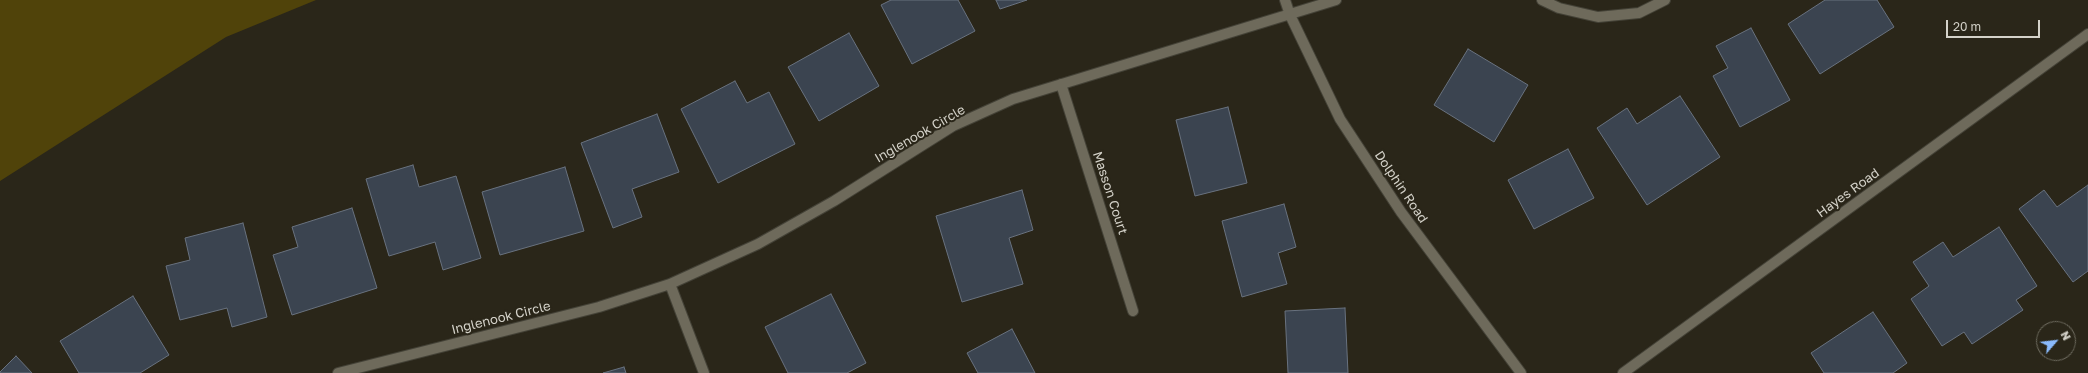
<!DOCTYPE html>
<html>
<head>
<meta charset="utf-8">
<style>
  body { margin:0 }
  #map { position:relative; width:2088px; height:373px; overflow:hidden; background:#2a2619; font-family:"Golos Text",sans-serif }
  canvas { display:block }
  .north { position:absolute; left:2036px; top:321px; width:40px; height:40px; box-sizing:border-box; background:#2a2619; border:1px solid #6e6b5f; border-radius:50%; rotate:62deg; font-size:11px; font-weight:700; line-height:16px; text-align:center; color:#d4d2c9 }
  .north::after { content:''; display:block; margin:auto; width:14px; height:18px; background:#8abafc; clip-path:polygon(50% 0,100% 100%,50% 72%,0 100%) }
  .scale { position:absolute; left:1946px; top:20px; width:94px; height:18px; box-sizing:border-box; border:2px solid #d4d2c9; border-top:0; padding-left:5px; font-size:12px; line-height:14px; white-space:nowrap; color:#d4d2c9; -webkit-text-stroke:3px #2a2619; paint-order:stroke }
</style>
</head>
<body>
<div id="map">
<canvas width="2088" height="373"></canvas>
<div class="north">N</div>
<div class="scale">20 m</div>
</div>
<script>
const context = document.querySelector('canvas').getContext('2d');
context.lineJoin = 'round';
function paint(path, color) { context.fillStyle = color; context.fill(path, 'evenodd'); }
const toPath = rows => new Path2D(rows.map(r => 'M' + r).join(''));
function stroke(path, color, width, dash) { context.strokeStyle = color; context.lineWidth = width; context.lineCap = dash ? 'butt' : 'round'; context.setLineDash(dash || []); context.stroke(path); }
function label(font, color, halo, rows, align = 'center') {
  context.font = font + ' "Golos Text",sans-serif'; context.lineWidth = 4; context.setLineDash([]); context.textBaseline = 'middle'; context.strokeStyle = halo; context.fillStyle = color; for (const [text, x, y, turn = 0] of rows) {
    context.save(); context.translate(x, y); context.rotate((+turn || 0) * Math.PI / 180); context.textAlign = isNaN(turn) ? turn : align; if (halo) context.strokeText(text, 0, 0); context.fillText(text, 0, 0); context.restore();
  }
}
const green = toPath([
  [0,0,316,0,226,37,0,181]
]);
const building = toPath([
  [891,0,958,0,975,31,912,64,881,5,891,0],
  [996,0,1027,0,1000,9,996,0],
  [1825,0,1877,0,1894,27,1820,74,1788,24,1825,0],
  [1751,28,1790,100,1740,127,1713,76,1728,68,1716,46,1751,28],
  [849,33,879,86,819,121,788,67,849,33],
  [1468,49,1528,85,1494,142,1434,105,1468,49],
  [735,81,747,103,769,92,795,144,718,183,681,109,735,81],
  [1680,96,1720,157,1647,205,1597,128,1627,108,1637,124,1680,96],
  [1228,107,1247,183,1195,196,1176,120,1228,107],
  [657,114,679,172,632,189,642,217,613,228,581,143,657,114],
  [1568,149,1594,198,1534,229,1508,180,1568,149],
  [413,165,419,187,456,176,481,258,443,270,435,242,389,256,366,179,413,165],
  [565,167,584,231,500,255,482,192,565,167],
  [2088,185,2088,271,2073,282,2019,209,2044,190,2057,207,2088,185],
  [1022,190,1033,230,1009,238,1023,284,962,302,936,216,1022,190],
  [1284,204,1296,247,1278,253,1287,284,1242,297,1222,221,1284,204],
  [352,208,377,288,292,315,273,255,298,247,292,227,352,208],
  [243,223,267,317,232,327,227,308,180,320,166,266,190,260,185,238,243,223],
  [1999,227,2037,286,2016,300,2023,310,1972,344,1964,332,1942,346,1911,299,1929,286,1913,262,1943,242,1953,257,1999,227],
  [831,294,866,363,847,373,788,373,765,327,831,294],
  [133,296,169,355,140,373,79,373,60,341,133,296],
  [1345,308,1348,373,1288,373,1285,311,1345,308],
  [1873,312,1907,363,1893,373,1824,373,1811,353,1873,312],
  [1012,329,1035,373,978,373,967,353,1012,329],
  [16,356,32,373,0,373,0,372,16,356],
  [624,367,626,373,603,373,624,367]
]);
const minor = toPath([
  [1285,0,1290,15,1340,119,1401,212,1521,373],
  [1542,0,1559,8,1598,17,1639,13,1665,0],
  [1061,84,1133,311],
  [670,284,704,373],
  [338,373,599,307,670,284,758,244,834,201,953,126,1013,99,1336,0],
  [1623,373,2088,34]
]);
const streetNames = [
  ["Inglenook Circle",920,134,-30],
  ["Dolphin Road",1401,187,56],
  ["Masson Court",1110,193,72],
  ["Hayes Road",1848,193,-36],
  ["Inglenook Circle",501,318,-14]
];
paint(green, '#50430a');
paint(building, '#3b4450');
stroke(building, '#69727f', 1);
stroke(minor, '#444237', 12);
stroke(minor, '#6e6a5b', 10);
label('13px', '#d4d2c9', '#2a2619', streetNames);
</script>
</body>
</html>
